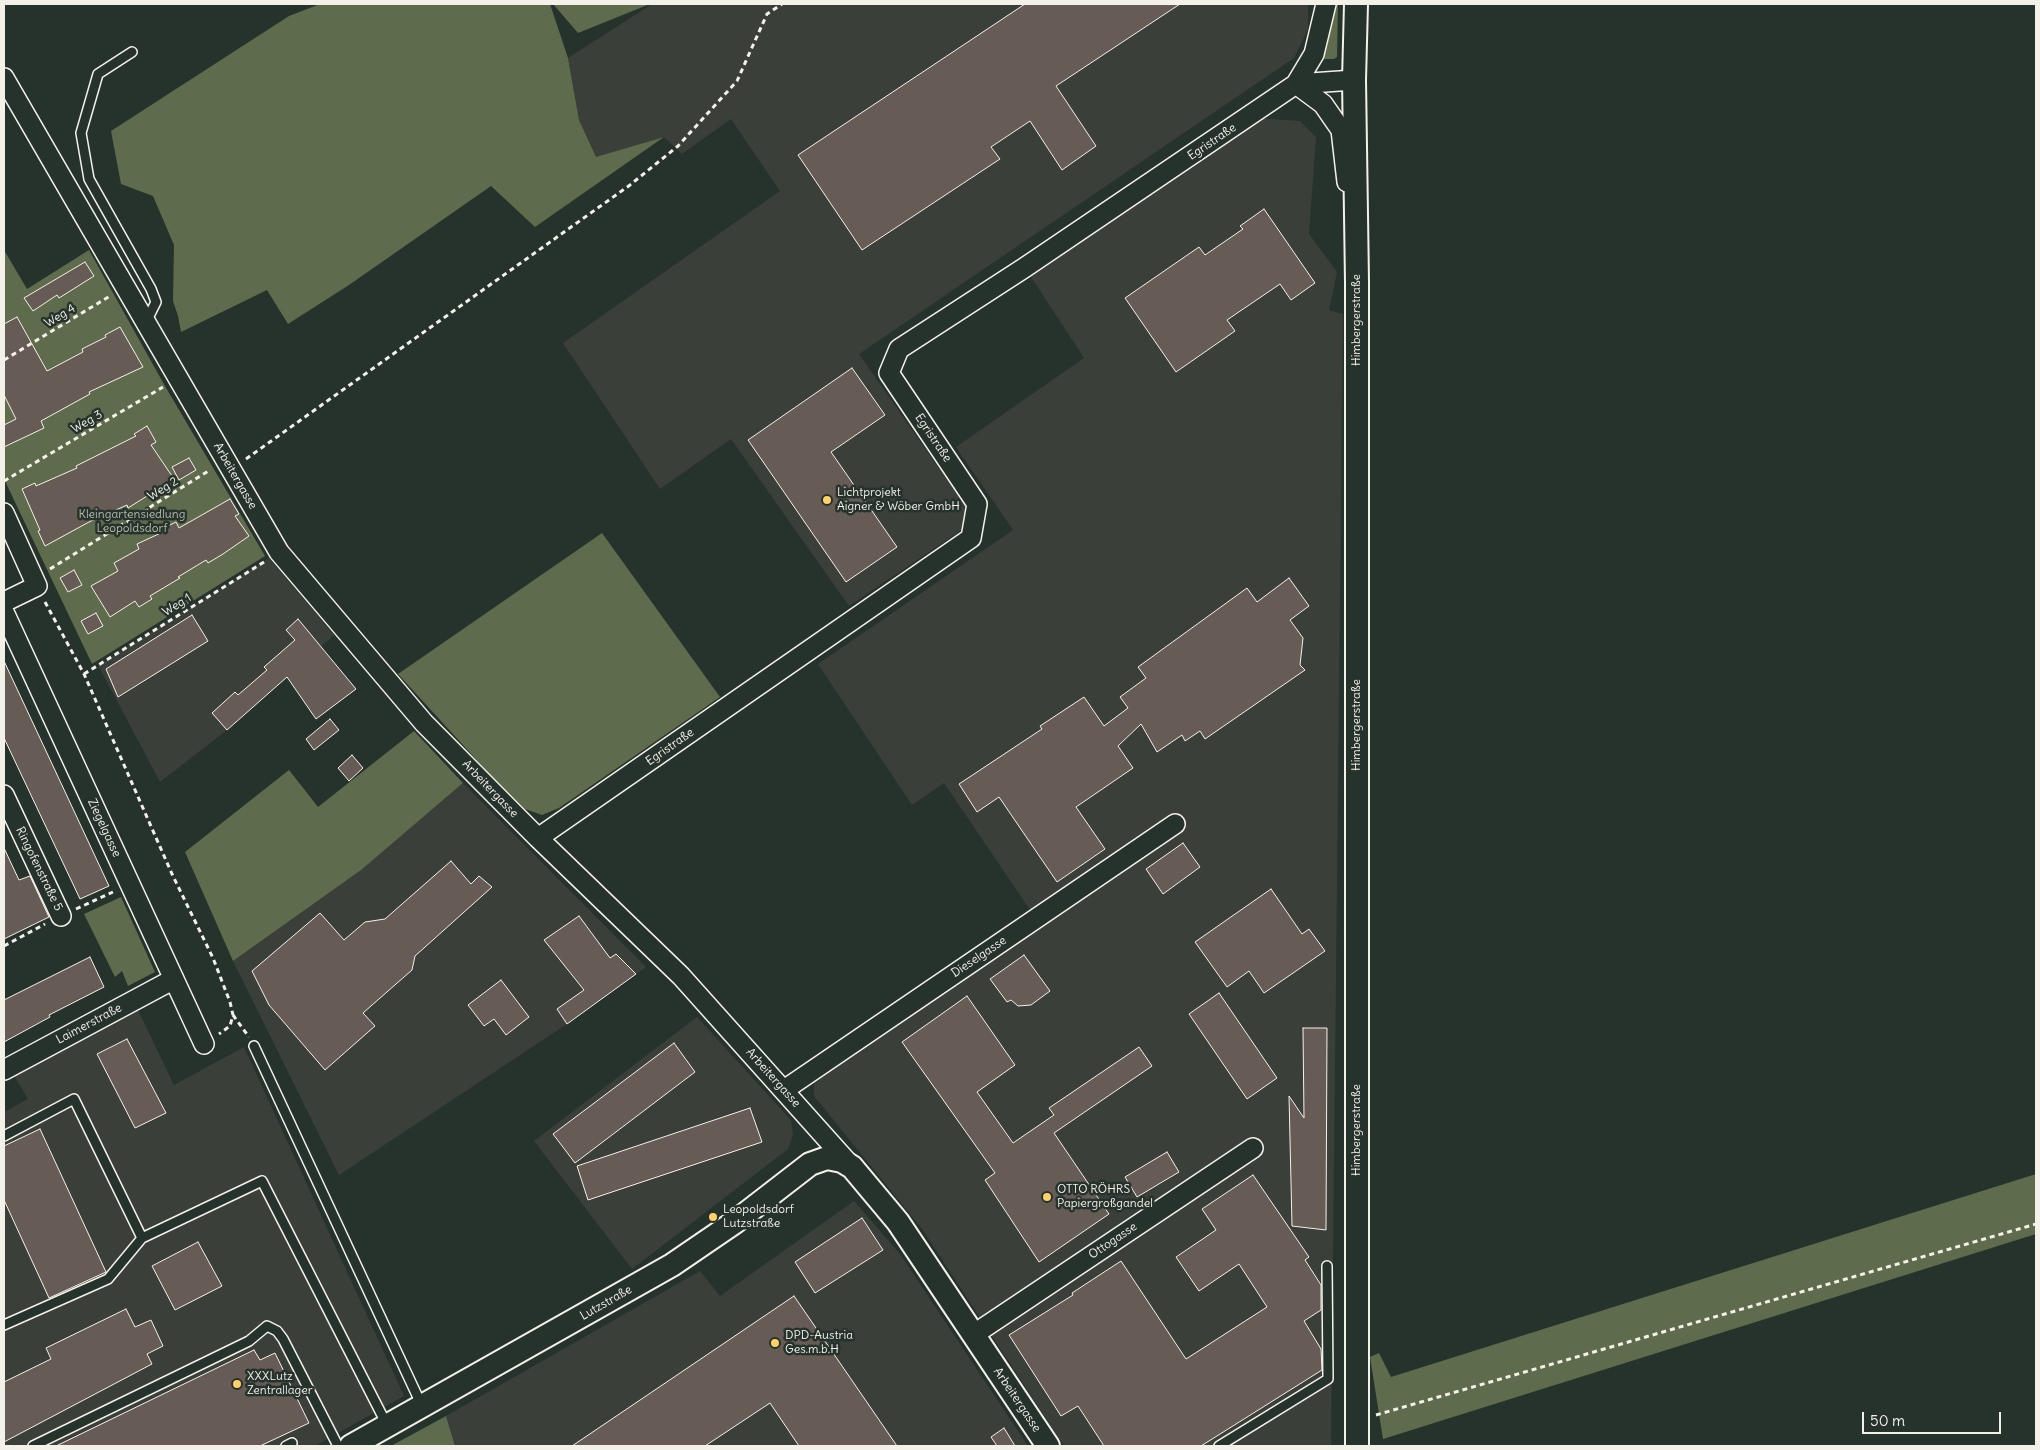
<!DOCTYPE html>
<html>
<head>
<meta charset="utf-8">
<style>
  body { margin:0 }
  #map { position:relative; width:2040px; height:1450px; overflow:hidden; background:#26332d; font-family:Delius,sans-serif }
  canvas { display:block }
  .frame { position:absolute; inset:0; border:5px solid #f4f1e8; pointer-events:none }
  .scale { position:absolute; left:1862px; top:1412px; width:139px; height:22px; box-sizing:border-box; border:2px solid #f4f1e8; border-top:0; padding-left:6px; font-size:15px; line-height:18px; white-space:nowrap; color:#f4f1e8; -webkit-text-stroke:4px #26332d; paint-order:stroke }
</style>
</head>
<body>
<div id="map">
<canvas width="2040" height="1450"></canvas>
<div class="frame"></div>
<div class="scale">50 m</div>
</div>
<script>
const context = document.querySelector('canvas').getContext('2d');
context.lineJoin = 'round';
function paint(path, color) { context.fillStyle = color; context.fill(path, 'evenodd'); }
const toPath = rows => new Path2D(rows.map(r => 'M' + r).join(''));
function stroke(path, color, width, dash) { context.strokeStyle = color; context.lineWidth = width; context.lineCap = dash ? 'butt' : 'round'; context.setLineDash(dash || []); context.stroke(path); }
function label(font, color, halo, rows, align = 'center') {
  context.font = font + ' Delius,sans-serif'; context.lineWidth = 5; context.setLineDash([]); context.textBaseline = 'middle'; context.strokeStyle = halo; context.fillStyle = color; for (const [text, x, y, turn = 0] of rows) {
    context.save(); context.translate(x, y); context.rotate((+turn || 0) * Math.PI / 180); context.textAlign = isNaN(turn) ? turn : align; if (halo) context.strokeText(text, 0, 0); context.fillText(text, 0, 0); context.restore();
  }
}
const built = toPath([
  [652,4,1308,4,1308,29,1294,58,859,354,966,507,965,519,960,531,849,606,731,439,660,489,563,343,780,191,731,119,682,154,664,137,596,158,579,120,568,58],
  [1255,118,1300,121,1316,137,1309,234,1337,272,1329,310,1343,314,1331,1446,1064,1446,922,1229,814,1096,814,1083,1041,926,944,783,912,805,818,664,1013,530,956,447,1084,358,1031,277],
  [269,558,334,635,227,730,160,782,98,665],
  [463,783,646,967,567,1024,339,1175,233,961,360,870],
  [137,1008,174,1085,244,1047,404,1396,315,1446,4,1446,4,1112,28,1099,13,1074],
  [697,1017,791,1120,793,1134,788,1149,632,1269,534,1141],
  [854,1201,900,1254,1028,1446,455,1446,446,1416,700,1271,720,1296]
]);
const green = toPath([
  [320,4,550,4,568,58,579,120,596,157,664,137,535,227,491,186,349,285,288,324,267,290,181,332,178,316,173,301,174,245,153,196,121,184,111,131,289,16],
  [553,4,650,4,578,33],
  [1333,4,1338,4,1337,57,1334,59,1322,59],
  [4,250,27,289,89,250,165,386,265,556,92,664,4,479],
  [602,533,720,697,559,808,542,815,525,809,484,768,398,674],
  [414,731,463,783,361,870,233,961,185,852,289,770,318,807],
  [121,897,155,972,128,986,122,971,115,977,84,914],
  [2036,1174,2036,1234,1383,1439,1370,1357,1379,1353,1391,1377],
  [446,1416,455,1446,391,1446]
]);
const building = toPath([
  [1025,4,1180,4,1056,86,1096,146,1062,170,1030,121,991,147,1000,159,862,250,798,155,1025,4],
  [1264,209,1315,283,1291,300,1280,284,1227,320,1235,331,1176,372,1125,298,1199,247,1205,255,1243,229,1240,226,1264,209],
  [85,262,94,276,59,298,57,295,33,311,24,298,85,262],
  [17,317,47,371,83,352,82,349,106,337,105,335,120,327,143,367,89,392,90,394,41,421,44,428,4,447,4,425,16,419,4,395,4,324,17,317],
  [852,368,885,415,831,452,897,547,846,582,748,440,852,368],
  [147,426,156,442,151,445,174,479,128,508,127,505,89,522,45,546,38,531,40,530,22,489,35,483,36,486,77,468,76,466,136,436,134,434,147,426],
  [189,458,196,470,179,480,172,467,189,458],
  [230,499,239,514,235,516,249,536,223,554,208,563,206,560,178,577,180,578,150,596,152,599,139,607,135,601,110,617,91,586,118,571,114,563,139,549,137,544,163,532,162,529,176,522,179,528,230,499],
  [74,570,82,585,68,592,60,578,74,570],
  [1289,578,1309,606,1290,620,1303,638,1300,665,1305,670,1205,739,1200,731,1185,741,1182,735,1157,752,1141,724,1118,746,1133,768,1076,807,1105,849,1057,882,999,797,977,812,959,784,1042,729,1040,726,1084,697,1104,726,1128,708,1120,697,1146,678,1138,667,1247,588,1257,602,1289,578],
  [96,613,103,626,88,634,81,621,96,613],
  [192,615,208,641,118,697,106,669,192,615],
  [298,619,356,689,316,719,287,677,227,730,212,713,235,692,238,695,267,670,264,667,295,640,286,630,298,619],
  [4,661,109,886,80,899,4,738,4,661],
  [330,719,339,730,314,750,306,739,330,719],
  [352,755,363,768,349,781,338,768,352,755],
  [1183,843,1200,867,1163,894,1146,869,1183,843],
  [4,848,19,880,30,876,49,917,4,939,4,848],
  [451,861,471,884,479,876,492,887,415,956,412,970,363,1013,375,1026,325,1070,269,1005,252,971,320,913,344,940,365,922,385,919,451,861],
  [1271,889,1302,934,1309,929,1325,951,1264,993,1249,971,1227,987,1195,942,1271,889],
  [579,916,610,958,616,954,636,974,567,1024,557,1009,584,990,544,940,579,916],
  [1024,955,1050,991,1031,1005,1018,1006,1011,1000,1007,1002,990,979,1024,955],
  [90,957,104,987,49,1015,50,1017,4,1042,4,1000,90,957],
  [501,980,529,1017,506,1035,494,1019,484,1026,468,1005,501,980],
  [1219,993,1277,1078,1247,1099,1189,1014,1219,993],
  [967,996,1015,1065,977,1092,1013,1143,1054,1115,1049,1108,1139,1047,1152,1066,1054,1133,1109,1214,1039,1262,985,1180,995,1173,902,1042,967,996],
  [1303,1028,1327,1028,1326,1230,1292,1226,1289,1096,1304,1118,1303,1028],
  [127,1039,166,1113,135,1128,97,1054,127,1039],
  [674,1043,695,1072,575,1163,553,1134,674,1043],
  [750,1108,762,1142,588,1200,577,1166,750,1108],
  [40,1129,106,1272,49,1298,4,1200,4,1146,40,1129],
  [1167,1152,1179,1172,1137,1197,1125,1177,1167,1152],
  [1253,1175,1309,1257,1305,1260,1321,1285,1321,1310,1304,1321,1321,1349,1322,1370,1201,1446,1104,1446,1078,1406,1061,1416,1009,1335,1073,1295,1072,1293,1121,1261,1186,1359,1267,1307,1239,1264,1199,1291,1176,1257,1216,1230,1202,1209,1253,1175],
  [862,1218,883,1250,815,1293,795,1262,862,1218],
  [198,1242,222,1286,175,1310,152,1266,198,1242],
  [794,1296,897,1446,799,1446,770,1403,705,1446,572,1446,794,1296],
  [126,1309,135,1327,151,1320,163,1346,147,1354,152,1364,4,1442,4,1382,51,1359,46,1348,126,1309],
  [254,1350,260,1360,275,1353,309,1423,260,1446,56,1446,254,1350],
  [1004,1428,1015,1446,997,1446,991,1437,1004,1428]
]);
const path = toPath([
  [4,360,110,296],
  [246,459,630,185,678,146,737,81,767,14,782,4],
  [4,481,163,387],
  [50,569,210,470],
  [45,602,84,674,172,874,213,958,230,1002,233,1015,230,1026,219,1034],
  [84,674,264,562],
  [76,909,113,892],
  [4,946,45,924],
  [233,1015,249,1037],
  [1376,1415,2036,1224]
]);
const service = toPath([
  [132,52,98,74,81,133,89,179,151,289,156,302,146,322],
  [254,1046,422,1406],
  [4,1136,74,1099,142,1238],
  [4,1325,108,1279,142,1238,262,1181,387,1425],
  [33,1446,249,1341,267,1326,277,1331,283,1339,338,1446],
  [286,1446,292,1443],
  [1219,1446,1328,1379,1327,1266]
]);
const minor = toPath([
  [1326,4,1314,54,1296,84,1323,104,1341,130,1347,182],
  [4,78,279,552,424,723,538,838,681,976,852,1167],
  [4,513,37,586,4,602],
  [4,612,204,1044],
  [4,795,61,916],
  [538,838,971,538,977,504,889,373,899,349,1024,268,1296,84,1354,80],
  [4,1070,174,979],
  [784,1090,1175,824],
  [973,1335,1253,1148]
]);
const tertiary = toPath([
  [1356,4,1354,80,1357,282,1357,1446],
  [351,1446,672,1265,735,1222,810,1164,827,1158,842,1161,852,1167,898,1222,1048,1446]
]);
const markers = [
  [827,500,5,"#ffd166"],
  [1047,1197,5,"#ffd166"],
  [713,1217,5,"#ffd166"],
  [775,1343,5,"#ffd166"],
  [237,1384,5,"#ffd166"]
];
const streetNames = [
  ["Egristraße",1212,142,-34],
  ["Weg 4",60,316,-31],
  ["Himbergerstraße",1357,320,-90],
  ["Weg 3",87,422,-30],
  ["Egristraße",933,438,56],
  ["Arbeitergasse",235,476,60],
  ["Weg 2",163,489,-32],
  ["Weg 1",177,605,-32],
  ["Himbergerstraße",1357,725,-90],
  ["Egristraße",670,747,-35],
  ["Arbeitergasse",490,789,46],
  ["Ziegelgasse",104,828,65],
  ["Ringofenstraße 5",39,869,64],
  ["Dieselgasse",979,957,-34],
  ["Laimerstraße",89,1024,-28],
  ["Arbeitergasse",773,1078,48],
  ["Himbergerstraße",1357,1130,-90],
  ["Ottogasse",1113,1241,-34],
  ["Lutzstraße",606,1303,-30],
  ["Arbeitergasse",1017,1400,56]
];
const poiNames = [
  ["Lichtprojekt",837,493],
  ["Aigner & Wöber GmbH",837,507],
  ["OTTO RÖHRS",1057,1190],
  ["Papiergroßgandel",1057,1204],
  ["Leopoldsdorf",723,1210],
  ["Lutzstraße",723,1224],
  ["DPD-Austria",785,1336],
  ["Ges.m.b.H",785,1350],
  ["XXXLutz",247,1377],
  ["Zentrallager",247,1391]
];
const parkNames = [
  ["Kleingartensiedlung",132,515],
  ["Leopoldsdorf",132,529]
];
paint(built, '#3a3f39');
paint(green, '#5e6b4c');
paint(building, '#675b55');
stroke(building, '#f4f1e8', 1);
stroke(service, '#f4f1e8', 12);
stroke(minor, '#f4f1e8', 22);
stroke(tertiary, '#f4f1e8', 26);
stroke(path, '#f4f1e8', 3, [5, 4]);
stroke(service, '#26332d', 9);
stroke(minor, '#26332d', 19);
stroke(tertiary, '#26332d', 22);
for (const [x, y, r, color] of markers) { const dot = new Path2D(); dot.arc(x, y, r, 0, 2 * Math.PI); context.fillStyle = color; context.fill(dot); stroke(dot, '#26332d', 2); }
label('12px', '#f4f1e8', '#26332d', streetNames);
label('12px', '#f4f1e8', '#26332d', poiNames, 'left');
label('12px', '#b8bbaa', '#26332d', parkNames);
</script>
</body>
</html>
